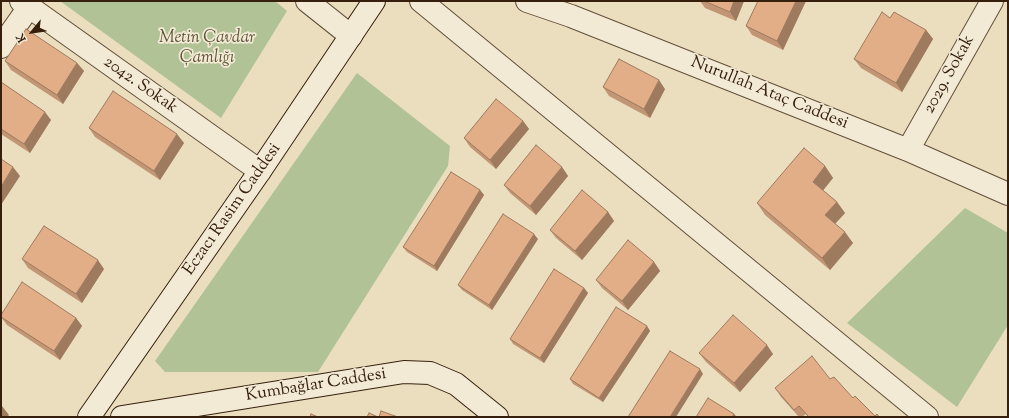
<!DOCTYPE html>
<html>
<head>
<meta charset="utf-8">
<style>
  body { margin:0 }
  #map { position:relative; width:1009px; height:418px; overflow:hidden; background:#ebdebf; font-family:"Sorts Mill Goudy",serif }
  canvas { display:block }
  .frame { position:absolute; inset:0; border:2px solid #36200d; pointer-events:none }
  .north { position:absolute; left:12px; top:12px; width:40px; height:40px; -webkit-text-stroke:3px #f2ead5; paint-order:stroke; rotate:241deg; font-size:11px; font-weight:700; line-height:16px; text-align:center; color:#36200d }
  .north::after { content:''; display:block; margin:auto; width:14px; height:18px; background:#36200d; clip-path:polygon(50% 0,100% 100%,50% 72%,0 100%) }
</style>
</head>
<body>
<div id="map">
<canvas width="1009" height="418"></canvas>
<div class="frame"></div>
<div class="north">K</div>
</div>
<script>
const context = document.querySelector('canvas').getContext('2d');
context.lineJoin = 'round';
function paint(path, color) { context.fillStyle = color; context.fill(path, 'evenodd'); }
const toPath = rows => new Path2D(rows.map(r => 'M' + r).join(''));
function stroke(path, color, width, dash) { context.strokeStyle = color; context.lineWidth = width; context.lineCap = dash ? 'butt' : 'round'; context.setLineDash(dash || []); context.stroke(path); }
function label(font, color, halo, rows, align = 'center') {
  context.font = font + ' "Sorts Mill Goudy",serif'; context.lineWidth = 3.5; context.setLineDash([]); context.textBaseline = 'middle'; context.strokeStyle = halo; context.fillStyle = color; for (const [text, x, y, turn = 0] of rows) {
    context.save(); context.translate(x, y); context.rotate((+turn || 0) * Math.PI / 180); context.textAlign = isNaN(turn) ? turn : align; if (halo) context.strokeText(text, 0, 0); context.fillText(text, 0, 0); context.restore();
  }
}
const green = toPath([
  [60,1,275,1,287,11,221,118],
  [357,73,450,146,448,166,318,372,165,372,155,361],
  [965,208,1008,233,1008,325,957,407,847,323]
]);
const minor = toPath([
  [21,1,260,171],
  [307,1,351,36],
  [421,1,927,417],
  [527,1,571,16,908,150,1008,194],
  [1,47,29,7],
  [908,150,992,1]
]);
const secondary = toPath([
  [89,417,260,171,374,1],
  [122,417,404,372,430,373,456,384,497,417]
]);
const wall = toPath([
  [700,1,744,1,736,21,705,8],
  [758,1,806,1,783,50,752,35,746,26],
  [890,18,926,30,933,39,902,92,861,68,854,59],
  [5,61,77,63,84,71,63,104,11,70],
  [1,82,51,120,30,153,1,134],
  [603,87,665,89,650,118,609,96],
  [523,121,529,129,496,169,470,147,464,138],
  [89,128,184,143,160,180,95,137],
  [825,166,833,178,823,190,837,202,845,213,835,224,853,243,830,270,765,215,757,203],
  [562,167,568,176,536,215,510,193,504,185],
  [480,190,484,195,437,271,407,252,403,247],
  [608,212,614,221,582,260,556,238,550,230],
  [538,239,492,310,462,290,458,285],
  [22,259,104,269,82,303,28,268],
  [654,262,660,271,628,310,602,288,596,280],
  [584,288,588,293,544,363,513,344,510,339],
  [1,315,76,318,82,326,60,360,7,325,1,317],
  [647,326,650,331,603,402,573,384,570,379],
  [699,353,773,354,740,392,706,362],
  [830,379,875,416,879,417,808,417,806,414,802,417,799,417,781,397,775,388]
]);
const shadedWall = toPath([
  [734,1,744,1,736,21,730,12],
  [796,1,806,1,783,50,777,41],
  [926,30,933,39,902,92,896,83],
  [77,63,84,71,63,104,57,95],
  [659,80,665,89,650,118,644,109],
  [45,112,51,120,30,153,24,144],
  [523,121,529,129,496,169,490,160],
  [177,134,184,143,160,180,154,171],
  [825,166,833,178,821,193,813,182],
  [13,167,20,176,1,205,1,187],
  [562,167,568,176,536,215,530,206],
  [480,190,484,195,437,271,434,266],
  [837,202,845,213,833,226,825,215],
  [608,212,614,221,582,260,575,251],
  [845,232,853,243,830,270,822,258],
  [534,234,538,239,492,310,489,305],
  [98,260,104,269,82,303,76,294],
  [654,262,660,271,628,310,622,301],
  [584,288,588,293,544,363,540,358],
  [76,318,82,326,60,360,54,351],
  [647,326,650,331,603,402,599,398],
  [767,345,773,354,740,392,734,383],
  [700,369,703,374,676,417,670,417],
  [2,406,9,415,7,417,1,417,1,409],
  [734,414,737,417,732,417]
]);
const building = toPath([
  [704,1,734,1,730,12,704,1],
  [758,1,796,1,777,41,746,26,758,1],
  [882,12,890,18,894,12,926,30,896,83,854,59,882,12],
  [26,29,77,63,57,95,5,61,26,29],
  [619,59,659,80,644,109,603,87,619,59],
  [1,82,45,112,24,144,1,129,1,82],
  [113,91,177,134,154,171,89,128,113,91],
  [496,99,523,121,490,160,464,138,496,99],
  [536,145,562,167,530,206,504,185,536,145],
  [804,148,825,166,813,182,837,202,825,215,845,232,822,258,757,203,804,148],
  [1,159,13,167,1,187,1,159],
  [451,172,480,190,434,266,403,247,451,172],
  [582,190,608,212,575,251,550,230,582,190],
  [503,214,534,234,489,305,458,285,503,214],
  [44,226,98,260,76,294,22,259,44,226],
  [628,240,654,262,622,301,596,280,628,240],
  [554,269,584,288,540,358,510,339,554,269],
  [22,282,76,318,54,351,1,317,1,315,22,282],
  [616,307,647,326,599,398,570,379,616,307],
  [733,315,767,345,734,383,699,353,733,315],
  [670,351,700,369,670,417,628,417,670,351],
  [812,356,830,379,834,377,853,398,855,396,875,416,877,414,879,417,809,417,799,406,794,410,775,388,812,356],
  [708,398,734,414,732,417,696,417,708,398],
  [381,411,398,417,379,417,381,411],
  [369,413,378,417,367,417,369,413],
  [311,414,318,417,310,417,311,414]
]);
const parkNames = [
  ["Metin Çavdar",207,39],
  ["Çamlığı",207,59]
];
const streetNames = [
  ["2029. Sokak",950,75,-61],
  ["2042. Sokak",140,86,35],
  ["Nurullah Ataç Caddesi",769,94,22],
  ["Eczacı Rasim Caddesi",233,210,-55],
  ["Kumbağlar Caddesi",316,386,-9]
];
paint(green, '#b1c297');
stroke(minor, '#63503a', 24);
stroke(secondary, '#36200d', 24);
stroke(minor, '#f2ead5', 22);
stroke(secondary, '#f2ead5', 22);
paint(wall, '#c29675');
paint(shadedWall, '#9e7a5f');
paint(building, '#e2ae88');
stroke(building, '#9e7a5f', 1);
label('italic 17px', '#5b5136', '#f2ead5', parkNames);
label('17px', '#36200d', '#f2ead5', streetNames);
</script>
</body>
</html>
